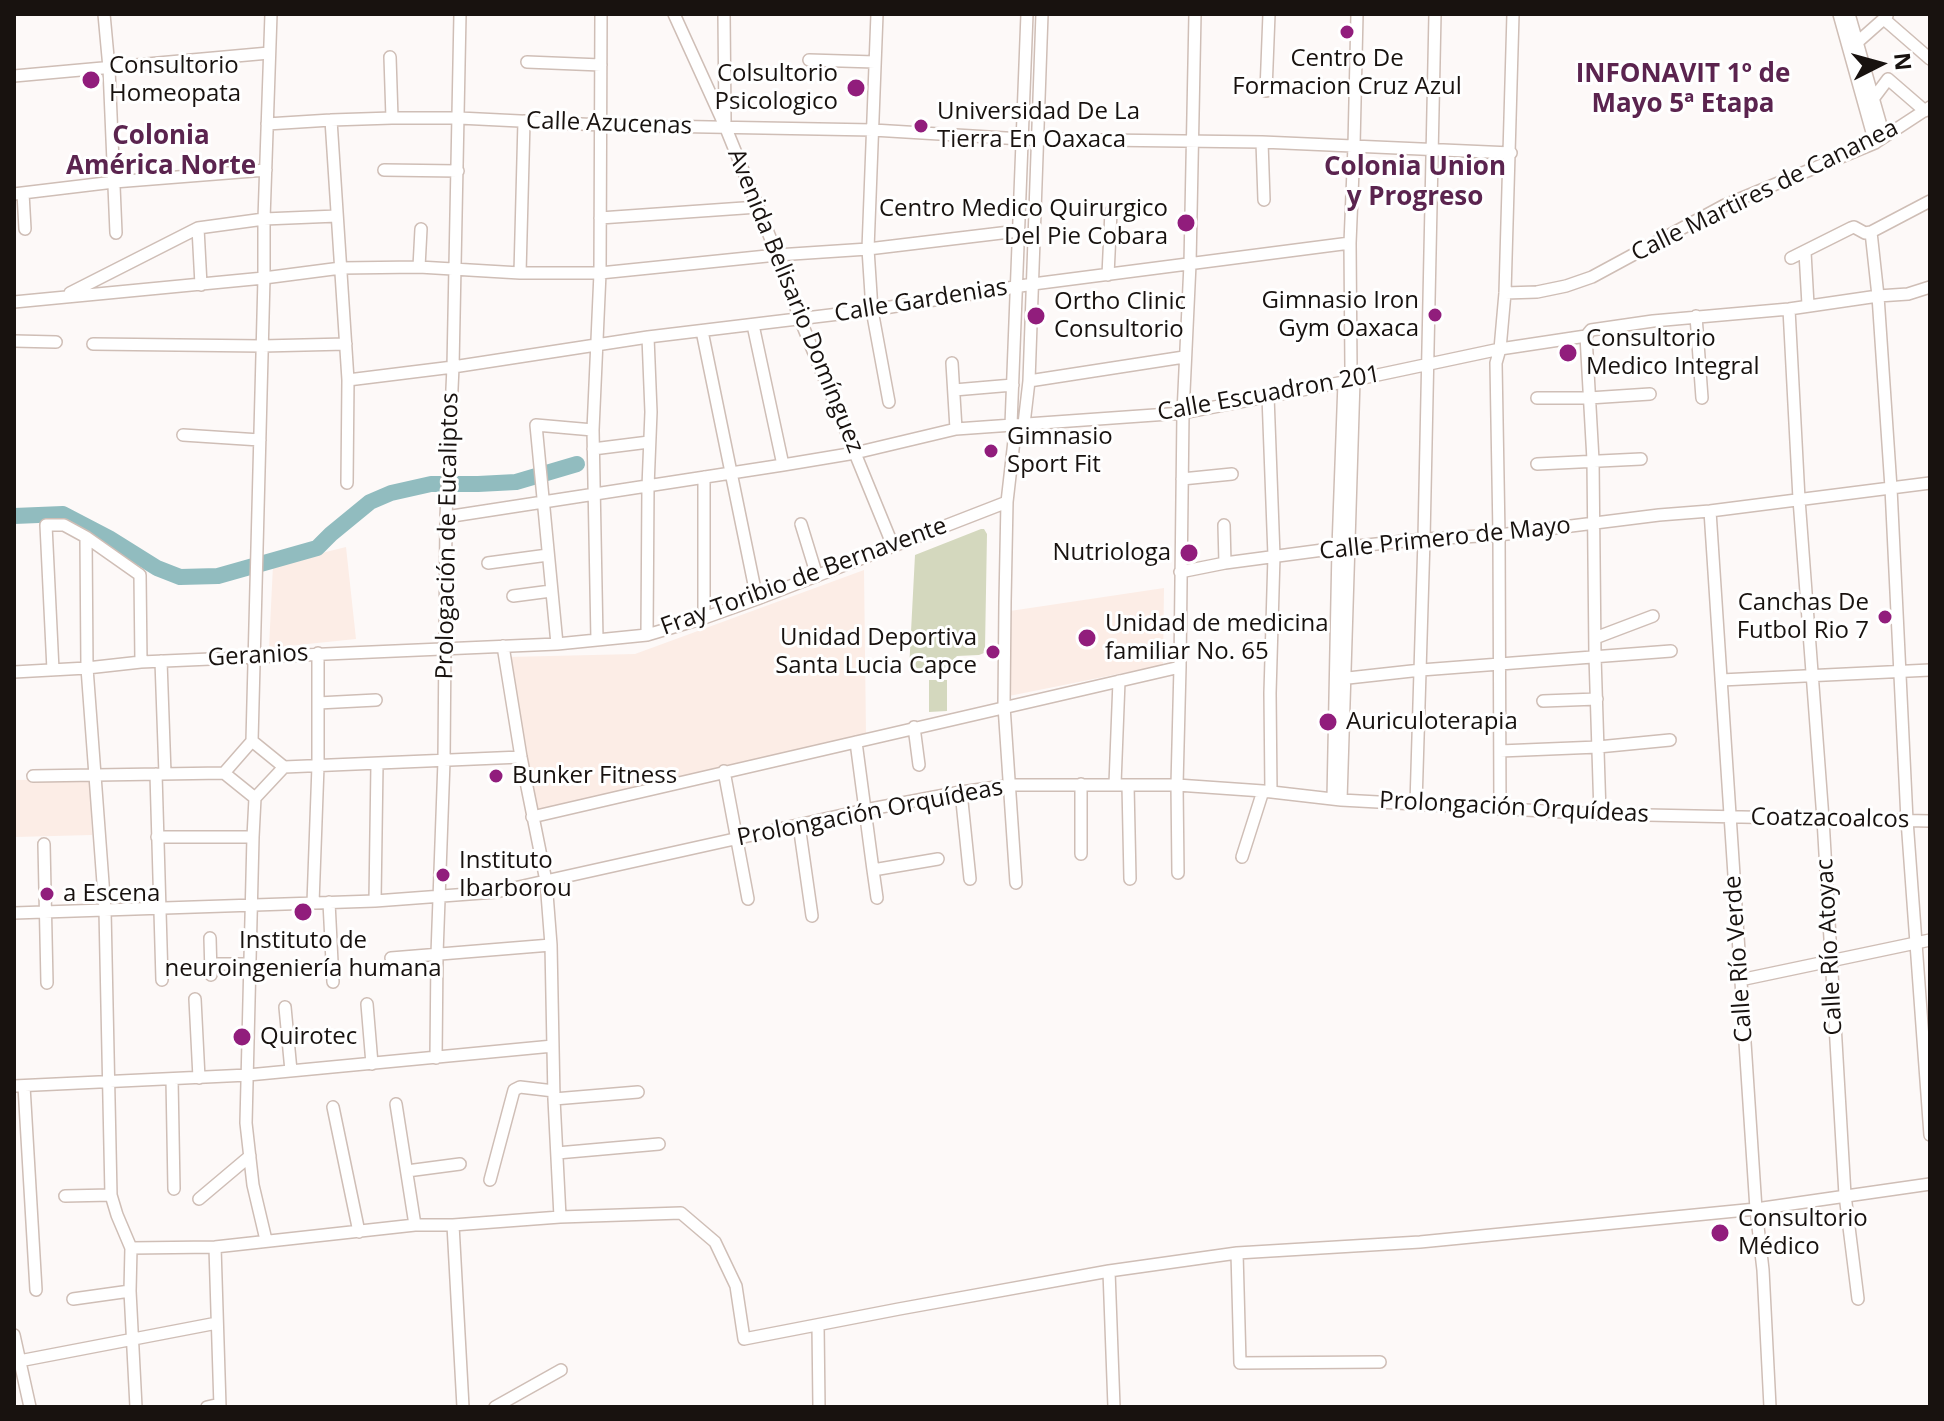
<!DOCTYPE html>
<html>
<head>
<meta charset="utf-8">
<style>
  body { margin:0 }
  #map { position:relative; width:1944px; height:1421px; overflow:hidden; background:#fdf9f8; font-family:"Open Sans",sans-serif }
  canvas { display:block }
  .frame { position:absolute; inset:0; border:16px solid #18120f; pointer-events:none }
  .north { position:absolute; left:1840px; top:24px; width:80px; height:80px; -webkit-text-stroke:6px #fff; paint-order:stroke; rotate:84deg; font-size:22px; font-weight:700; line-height:32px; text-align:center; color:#18120f }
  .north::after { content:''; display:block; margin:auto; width:28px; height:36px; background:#18120f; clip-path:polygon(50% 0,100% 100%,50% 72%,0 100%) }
</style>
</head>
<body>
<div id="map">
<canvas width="1944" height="1421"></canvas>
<div class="frame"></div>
<div class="north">N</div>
</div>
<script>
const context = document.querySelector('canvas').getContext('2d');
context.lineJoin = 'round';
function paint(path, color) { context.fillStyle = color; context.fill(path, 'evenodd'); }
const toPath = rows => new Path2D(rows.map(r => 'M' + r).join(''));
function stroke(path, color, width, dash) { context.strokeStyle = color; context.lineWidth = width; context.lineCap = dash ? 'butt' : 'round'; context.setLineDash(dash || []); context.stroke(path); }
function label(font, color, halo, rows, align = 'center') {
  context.font = font + ' "Open Sans",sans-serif'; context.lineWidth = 6; context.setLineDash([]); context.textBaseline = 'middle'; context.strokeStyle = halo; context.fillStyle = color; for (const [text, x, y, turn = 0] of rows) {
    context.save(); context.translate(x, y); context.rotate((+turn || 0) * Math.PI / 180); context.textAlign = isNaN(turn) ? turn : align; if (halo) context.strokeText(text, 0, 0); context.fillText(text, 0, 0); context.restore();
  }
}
const built = toPath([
  [346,547,356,639,269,648,273,565],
  [864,570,866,735,534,815,507,657,635,654],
  [1164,588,1163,665,1009,696,1010,611],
  [90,779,92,835,16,837,15,780]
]);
const green = toPath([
  [981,529,984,529,987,534,985,648,984,653,979,655,957,656,943,670,909,670,915,555],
  [929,680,947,680,947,711,929,712]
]);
const river = toPath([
  [14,516,63,514,109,538,157,568,180,577,218,576,317,548,331,534,370,502,391,493,431,484,478,484,516,482,577,464]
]);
const minor = toPath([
  [104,14,109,68,116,233],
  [674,14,725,126,758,207,777,255,800,319,893,546],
  [724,14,725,121],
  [877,14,868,249,872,310,889,402],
  [1839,14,1875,143],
  [1849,14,1884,136],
  [1884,19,1930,59],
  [1852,47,1887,16],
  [390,57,392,118],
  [809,60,875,62],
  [527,62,601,65],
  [14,76,269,53],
  [1266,91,1269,14],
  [1873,99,1888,79,1925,111],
  [267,124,331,120],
  [1262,142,1264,200],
  [384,170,458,171],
  [23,193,25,229],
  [14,194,114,182,266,170],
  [600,218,758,207],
  [198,228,201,285],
  [1871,232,1878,296,1891,488,1907,820,1930,1135],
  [1805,252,1808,305],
  [1791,258,1851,228,1854,227,1865,233,1871,232,1930,201],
  [419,267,421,229],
  [520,273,524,121],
  [1108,275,1111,211],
  [70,293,198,228,264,219,337,216],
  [1505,293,1537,292,1566,286,1592,277,1725,205,1875,143,1930,107],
  [14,302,264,278,341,268,419,267,520,273,600,273,777,255,868,249,1018,231],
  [1789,309,1799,499,1823,819,1845,1195,1858,1299],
  [1696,316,1702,398],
  [753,325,783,465],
  [702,331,757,599],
  [1586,336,1593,460,1595,656,1600,814],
  [14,341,56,342],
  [93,344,262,346,346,344],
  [952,363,956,429],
  [348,380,453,367,648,337,872,310,1033,284,1350,243],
  [1029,381,1184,357],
  [954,390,1013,385],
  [1268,396,1274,556,1270,693,1271,792],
  [1537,398,1589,398,1650,394],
  [1021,426,1024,424,1029,381,1042,14],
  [183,435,260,440],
  [593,449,649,442],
  [1537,464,1641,459],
  [1182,479,1232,474],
  [347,483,348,380,331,120,392,118,459,118,601,125,873,130,1022,139,1262,142,1511,153],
  [1710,511,1756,1209,1763,1270,1770,1407],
  [446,517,783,465,855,453,956,429,1183,413,1354,380,1500,349,1586,336,1591,330,1653,321,1789,309,1878,296,1908,294,1930,287],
  [801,524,817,576],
  [1224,525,1225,563],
  [86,537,87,668,105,910,111,1195,117,1215,131,1248,130,1291,136,1407],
  [488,563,548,555],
  [1180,572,1225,563,1338,548,1424,539,1499,535,1659,515,1710,511,1930,483],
  [513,596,551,591],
  [704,618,704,477],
  [647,635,648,487,651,412,648,337],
  [1595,638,1653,616],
  [597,640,593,430,600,273,601,14],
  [557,644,536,425,593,430],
  [503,646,521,757,546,881,551,945,554,1099,560,1217],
  [161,661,165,774],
  [53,670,46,525,64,525,86,537,140,575,141,662],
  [14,672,87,668,141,662,557,644,647,635,704,618,757,599,1007,502],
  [1339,679,1421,670,1671,651],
  [1721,680,1930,670],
  [1543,701,1597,699],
  [318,703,376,700],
  [914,727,919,765],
  [252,741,264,278,264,219,271,14],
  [252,741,284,767,255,798,253,837,246,1123,253,1185,266,1240],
  [252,741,224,773,255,798],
  [856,742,873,870,938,859],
  [1500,751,1598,747,1670,740],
  [284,767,521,757],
  [724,771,748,899],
  [156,774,162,980],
  [33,776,224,773],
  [1081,784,1081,854],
  [1115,784,1119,681],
  [1128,785,1130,879],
  [961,792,970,879],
  [1333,799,1338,548,1344,382,1347,377],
  [1341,800,1354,380,1351,369,1350,243,1354,146,1357,14],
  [1416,804,1424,539,1435,14],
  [1500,809,1499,535,1496,363,1500,349,1505,293,1513,14],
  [532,817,1180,667],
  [799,825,812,916],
  [157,837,253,837],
  [44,844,47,983],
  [1242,857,1263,791],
  [873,870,877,898],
  [1178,873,1177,785,1180,667,1183,413,1190,264,1195,14],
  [1016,883,1004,706,1005,602,1007,502,1015,432,1011,425,1027,14],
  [375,901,377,764],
  [329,902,333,982],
  [313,903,318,766,318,653],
  [14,913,375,901,496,892,865,810,961,792,1010,785,1177,785,1263,791,1341,800,1600,814,1930,821],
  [210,938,211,975],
  [391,958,551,945],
  [210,964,251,964],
  [1740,980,1930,940],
  [195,999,199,1078],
  [367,1004,372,1064],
  [285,1007,291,1071],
  [436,1058,437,954,444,761,446,517,453,367,460,14],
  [172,1079,174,1189],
  [14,1086,248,1075,553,1046],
  [24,1086,36,1290],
  [554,1099,638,1092],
  [396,1104,415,1225],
  [333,1107,359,1232],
  [557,1153,659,1144],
  [407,1171,460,1164],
  [490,1180,514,1090,520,1087,554,1091],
  [65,1196,111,1195],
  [199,1199,250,1156],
  [453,1225,463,1407],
  [215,1247,220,1407],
  [131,1248,215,1247,415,1225,453,1225,560,1217,681,1213,715,1242,736,1286,744,1339,899,1309,1109,1271,1237,1253,1420,1242,1756,1209,1930,1184],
  [1237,1253,1240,1363,1380,1362],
  [1109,1271,1114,1407],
  [73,1299,130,1291],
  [818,1325,819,1407],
  [14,1335,30,1407],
  [14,1362,217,1323],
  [207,1407,220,1404],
  [495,1407,561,1370]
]);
const markers = [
  [1347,32,8,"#911d7c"],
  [91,80,10,"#911d7c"],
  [856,88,10,"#911d7c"],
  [921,126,8,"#911d7c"],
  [1186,223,10,"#911d7c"],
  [1435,315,8,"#911d7c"],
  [1036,316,10,"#911d7c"],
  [1568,353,10,"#911d7c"],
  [991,451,8,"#911d7c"],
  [1189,553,10,"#911d7c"],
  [1885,617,8,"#911d7c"],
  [1087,638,10,"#911d7c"],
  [993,652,8,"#911d7c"],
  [1328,722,10,"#911d7c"],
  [496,776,8,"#911d7c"],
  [443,875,8,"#911d7c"],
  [47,894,8,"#911d7c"],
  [303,912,10,"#911d7c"],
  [242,1037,10,"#911d7c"],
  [1720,1233,10,"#911d7c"]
];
const poiNames = [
  ["Centro De",1347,59,"center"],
  ["Formacion Cruz Azul",1347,87,"center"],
  ["Consultorio",109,66],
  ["Homeopata",109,94],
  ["Colsultorio",838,74,"right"],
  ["Psicologico",838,102,"right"],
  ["Universidad De La",937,112],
  ["Tierra En Oaxaca",937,140],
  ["Centro Medico Quirurgico",1168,209,"right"],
  ["Del Pie Cobara",1168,237,"right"],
  ["Gimnasio Iron",1419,301,"right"],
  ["Gym Oaxaca",1419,329,"right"],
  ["Ortho Clinic",1054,302],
  ["Consultorio",1054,330],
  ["Consultorio",1586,339],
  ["Medico Integral",1586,367],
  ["Gimnasio",1007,437],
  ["Sport Fit",1007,465],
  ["Nutriologa",1171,553,"right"],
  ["Canchas De",1869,603,"right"],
  ["Futbol Rio 7",1869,631,"right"],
  ["Unidad de medicina",1105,624],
  ["familiar No. 65",1105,652],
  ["Unidad Deportiva",977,638,"right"],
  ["Santa Lucia Capce",977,666,"right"],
  ["Auriculoterapia",1346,722],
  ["Bunker Fitness",512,776],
  ["Instituto",459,861],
  ["Ibarborou",459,889],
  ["a Escena",63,894],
  ["Instituto de",303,941,"center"],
  ["neuroingeniería humana",303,969,"center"],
  ["Quirotec",260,1037],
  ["Consultorio",1738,1219],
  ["Médico",1738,1247]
];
const streetNames = [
  ["Calle Azucenas",609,124,2],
  ["Calle Martires de Cananea",1765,191,-26],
  ["Avenida Belisario Domínguez",795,301,68],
  ["Calle Gardenias",921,301,-9],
  ["Calle Escuadron 201",1269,394,-10],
  ["Prologación de Eucaliptos",448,536,-89],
  ["Calle Primero de Mayo",1445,539,-6],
  ["Fray Toribio de Bernavente",804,577,-20],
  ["Geranios",258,656,-3],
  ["Prolongación Orquídeas",1514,808,3],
  ["Prolongación Orquídeas",870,813,-11],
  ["Coatzacoalcos",1830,819,1],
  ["Calle Río Atoyac",1830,947,-93],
  ["Calle Río Verde",1739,959,-94]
];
const neighbourhoodNames = [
  ["INFONAVIT 1º de",1683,75],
  ["Mayo 5ª Etapa",1683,105],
  ["Colonia",161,137],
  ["América Norte",161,167],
  ["Colonia Union",1415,168],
  ["y Progreso",1415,198]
];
paint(built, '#fcede6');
paint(green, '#d4d8be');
stroke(river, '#91bcbf', 16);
stroke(minor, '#cfbeb6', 14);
stroke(minor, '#fff', 11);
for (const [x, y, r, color] of markers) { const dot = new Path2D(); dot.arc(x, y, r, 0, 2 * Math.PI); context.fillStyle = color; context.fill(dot); stroke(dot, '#fff', 3); }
label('24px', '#18120f', '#fff', poiNames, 'left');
label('24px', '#18120f', '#fff', streetNames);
label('bold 26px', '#5b244f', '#fff', neighbourhoodNames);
</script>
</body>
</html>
